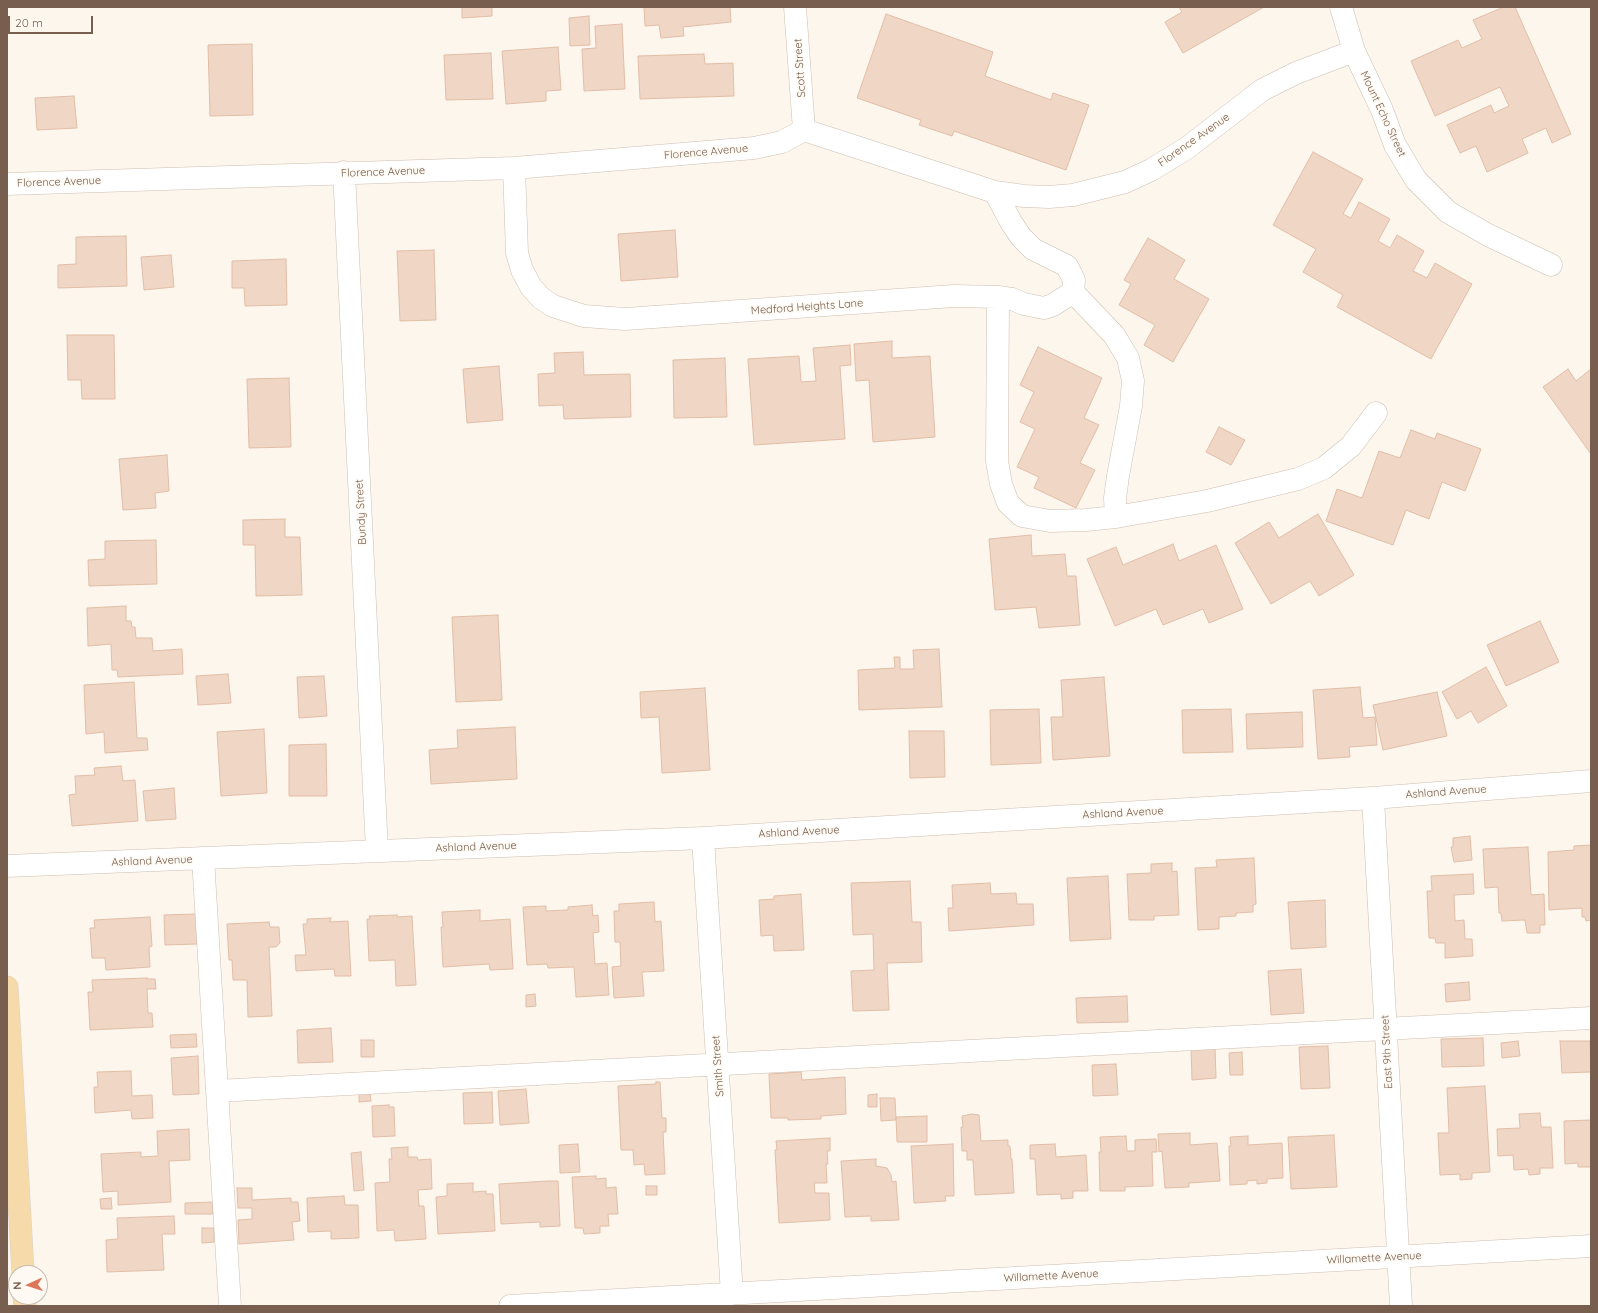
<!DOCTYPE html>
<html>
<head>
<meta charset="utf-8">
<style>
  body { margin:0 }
  #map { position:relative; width:1598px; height:1313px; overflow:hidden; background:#fcf6ed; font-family:Quicksand,sans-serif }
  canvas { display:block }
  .frame { position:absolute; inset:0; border:8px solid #775e4f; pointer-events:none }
  .north { position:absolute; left:8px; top:1265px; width:40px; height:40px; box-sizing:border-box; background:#fefaf3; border:1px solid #c8bcb1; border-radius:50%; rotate:267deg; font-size:11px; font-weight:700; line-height:16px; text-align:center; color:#775e4f }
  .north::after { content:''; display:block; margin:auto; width:14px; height:18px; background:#de7759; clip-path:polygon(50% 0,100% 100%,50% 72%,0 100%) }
  .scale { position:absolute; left:8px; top:16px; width:85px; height:18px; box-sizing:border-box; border:2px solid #775e4f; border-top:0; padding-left:5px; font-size:12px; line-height:14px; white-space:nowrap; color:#775e4f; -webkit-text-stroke:3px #fefaf3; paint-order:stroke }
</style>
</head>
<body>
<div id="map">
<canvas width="1598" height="1313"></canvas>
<div class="frame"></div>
<div class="north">N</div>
<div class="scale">20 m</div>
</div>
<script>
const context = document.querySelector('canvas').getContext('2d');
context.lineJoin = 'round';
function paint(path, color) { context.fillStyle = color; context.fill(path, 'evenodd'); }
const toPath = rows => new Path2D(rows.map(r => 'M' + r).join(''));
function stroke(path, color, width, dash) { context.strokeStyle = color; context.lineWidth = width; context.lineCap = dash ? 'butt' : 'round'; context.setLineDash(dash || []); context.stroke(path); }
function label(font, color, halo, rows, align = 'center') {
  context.font = font + ' Quicksand,sans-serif'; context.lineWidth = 3; context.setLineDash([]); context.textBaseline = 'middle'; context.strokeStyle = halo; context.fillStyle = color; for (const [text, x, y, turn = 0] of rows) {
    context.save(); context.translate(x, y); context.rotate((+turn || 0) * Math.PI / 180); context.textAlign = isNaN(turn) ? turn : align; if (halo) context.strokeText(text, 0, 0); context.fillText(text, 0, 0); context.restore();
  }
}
const building = toPath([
  [462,7,492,7,492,16,462,18,462,7],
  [644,7,730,7,731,22,683,27,684,36,661,38,659,25,645,26,644,7],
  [1179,7,1264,7,1183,53,1165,22,1182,12,1179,7],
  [1504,7,1515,7,1571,134,1552,143,1546,128,1522,139,1528,153,1487,172,1476,146,1460,153,1447,125,1491,105,1494,113,1509,106,1500,87,1435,116,1411,61,1458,40,1462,48,1482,39,1473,20,1504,7],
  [886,14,993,52,985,76,1051,100,1053,93,1089,105,1066,170,954,131,952,136,919,125,921,120,857,98,886,14],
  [589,16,590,45,570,46,569,18,589,16],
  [622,24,625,89,584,91,582,49,596,48,595,26,622,24],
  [252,44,253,115,210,116,208,45,252,44],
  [558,47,561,90,546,91,546,101,506,104,502,51,558,47],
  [491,53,493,99,446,100,444,55,491,53],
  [704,54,705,64,733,63,734,96,640,99,638,56,704,54],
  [74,96,77,128,37,130,35,98,74,96],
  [1313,152,1363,179,1343,214,1351,218,1359,202,1390,219,1378,241,1390,248,1397,235,1424,251,1413,271,1427,278,1435,263,1472,284,1431,359,1337,307,1343,295,1303,272,1316,249,1273,225,1313,152],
  [675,230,678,277,621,281,618,234,675,230],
  [126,236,127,286,58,288,58,265,76,264,76,237,126,236],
  [1148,238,1185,260,1174,279,1209,299,1173,362,1144,345,1155,325,1119,305,1131,284,1124,280,1148,238],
  [434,250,436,320,400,321,397,251,434,250],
  [171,255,174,287,144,290,141,257,171,255],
  [286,259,287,305,245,306,244,288,232,288,232,261,286,259],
  [67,335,114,335,115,399,82,399,81,380,68,380,67,335],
  [892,341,892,358,930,356,935,437,873,442,869,380,856,381,854,344,892,341],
  [850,345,851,365,840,366,845,439,754,445,748,359,799,356,801,382,816,381,813,348,850,345],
  [1038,347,1102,378,1084,418,1099,425,1080,463,1095,470,1076,508,1034,488,1039,477,1017,467,1035,429,1020,422,1034,392,1020,385,1038,347],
  [583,352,584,375,630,374,631,417,564,419,563,405,539,406,538,374,555,373,554,353,583,352],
  [725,358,727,417,674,418,673,360,725,358],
  [499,366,503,420,467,423,463,369,499,366],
  [1568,369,1576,381,1591,369,1591,454,1543,387,1568,369],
  [289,378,291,447,249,448,247,379,289,378],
  [1219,427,1245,440,1231,465,1206,452,1219,427],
  [1411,430,1435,439,1437,433,1481,449,1465,491,1442,482,1429,519,1406,510,1393,545,1326,521,1337,489,1362,498,1379,451,1400,458,1411,430],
  [167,455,169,491,155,493,156,508,123,510,119,459,167,455],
  [1318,514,1354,575,1319,596,1310,581,1271,604,1235,543,1269,522,1279,538,1318,514],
  [285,519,285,537,300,537,302,595,256,596,255,545,243,545,243,520,285,519],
  [1031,535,1032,556,1065,554,1067,576,1076,576,1080,625,1039,628,1036,607,995,610,989,539,1031,535],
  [156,540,157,584,89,586,88,560,105,559,105,541,156,540],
  [1173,544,1179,561,1216,545,1243,609,1209,623,1203,609,1163,625,1156,609,1115,626,1087,559,1116,547,1123,565,1173,544],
  [126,606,126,621,131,621,132,627,135,627,136,638,152,638,153,651,182,649,183,674,118,677,117,670,112,670,111,644,88,646,87,608,126,606],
  [498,615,502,700,456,702,452,617,498,615],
  [1540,621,1559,662,1506,686,1487,645,1540,621],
  [939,649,942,707,859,710,858,670,895,668,894,657,900,657,900,669,914,669,913,650,939,649],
  [1486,667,1507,706,1478,723,1471,711,1457,719,1442,692,1486,667],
  [228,674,231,703,198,705,196,676,228,674],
  [324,676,327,716,299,718,297,677,324,676],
  [1104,677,1110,756,1053,760,1051,717,1063,717,1061,680,1104,677],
  [134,682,137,738,147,738,148,750,105,753,104,732,86,734,84,685,134,682],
  [1360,687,1363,718,1375,717,1377,745,1349,747,1350,757,1318,759,1313,690,1360,687],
  [705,688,710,770,662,773,659,717,641,718,640,692,705,688],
  [1437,692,1447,736,1383,750,1373,705,1437,692],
  [1039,709,1041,763,991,765,990,710,1039,709],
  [1231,709,1233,752,1183,753,1182,710,1231,709],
  [1302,712,1303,747,1247,749,1246,714,1302,712],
  [515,727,517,779,431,784,429,750,458,748,457,730,515,727],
  [264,729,267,793,221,796,217,732,264,729],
  [909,731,944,731,945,777,910,778,909,731],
  [326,744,327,796,289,796,289,745,326,744],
  [121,766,123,781,135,780,138,821,72,826,69,795,76,794,75,776,95,775,94,768,121,766],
  [174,788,176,819,146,821,143,791,174,788],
  [1470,836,1472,860,1454,862,1451,847,1453,847,1453,838,1470,836],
  [1591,845,1591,920,1586,921,1585,917,1582,917,1582,908,1549,910,1548,852,1574,850,1574,846,1591,845],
  [1528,847,1531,895,1544,894,1545,925,1540,925,1540,933,1527,933,1525,920,1502,921,1501,913,1499,913,1498,887,1485,888,1483,849,1528,847],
  [1254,858,1256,904,1253,905,1253,912,1236,913,1236,916,1219,917,1219,929,1198,930,1195,868,1217,867,1216,860,1254,858],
  [1172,863,1172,872,1177,871,1179,915,1154,916,1154,920,1129,920,1127,874,1151,873,1151,864,1172,863],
  [1473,874,1474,894,1454,895,1455,921,1464,920,1465,939,1472,939,1473,956,1445,958,1445,943,1436,943,1435,938,1429,938,1427,891,1432,891,1431,876,1473,874],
  [1108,876,1111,939,1070,941,1067,878,1108,876],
  [910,881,912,922,921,922,922,962,887,963,889,1010,853,1011,851,971,874,970,873,934,853,935,851,883,910,881],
  [990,883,991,894,1016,893,1017,904,1033,904,1034,925,949,931,948,908,953,908,952,885,990,883],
  [801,894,804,950,774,951,773,935,761,936,759,900,774,899,774,896,801,894],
  [1325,900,1326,947,1291,949,1288,902,1325,900],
  [654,902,655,922,661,921,664,971,642,972,644,996,614,998,612,967,621,966,620,942,615,942,614,911,619,911,619,904,654,902],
  [592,905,593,916,598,915,599,932,593,933,595,964,607,963,609,995,576,997,574,967,548,968,547,964,527,965,523,907,546,906,546,911,568,910,568,907,592,905],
  [480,910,480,921,510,919,513,969,490,970,489,964,443,967,441,927,443,927,442,912,480,910],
  [196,914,197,944,165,945,164,915,196,914],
  [397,915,397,917,412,916,416,985,396,986,395,960,369,961,367,919,370,919,369,916,397,915],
  [150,917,152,946,149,947,150,967,106,970,105,958,92,958,90,928,95,928,94,920,150,917],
  [331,918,330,922,348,921,351,976,335,976,334,969,296,971,295,955,306,955,303,924,307,924,307,919,331,918],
  [269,922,270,927,279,927,280,943,276,947,269,947,272,1016,248,1017,247,980,233,980,232,960,229,960,227,924,269,922],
  [1301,969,1304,1013,1271,1015,1268,971,1301,969],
  [147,978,147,979,155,979,156,989,147,989,148,1013,152,1013,153,1027,90,1030,88,992,93,992,92,980,147,978],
  [1469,982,1470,1000,1446,1002,1445,984,1469,982],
  [535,994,536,1006,526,1007,526,995,535,994],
  [1127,996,1128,1022,1077,1023,1076,998,1127,996],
  [331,1028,333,1062,298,1063,297,1030,331,1028],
  [196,1034,197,1047,171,1048,170,1035,196,1034],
  [1483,1038,1484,1066,1442,1067,1441,1039,1483,1038],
  [361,1040,374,1040,374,1057,361,1057,361,1040],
  [1518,1041,1520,1056,1502,1058,1501,1043,1518,1041],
  [1560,1041,1590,1041,1591,1072,1562,1073,1560,1041],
  [1328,1046,1330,1088,1301,1089,1299,1047,1328,1046],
  [1215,1047,1216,1078,1192,1080,1191,1048,1215,1047],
  [1242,1052,1243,1075,1230,1075,1229,1053,1242,1052],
  [198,1056,199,1094,173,1095,171,1058,198,1056],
  [1116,1064,1118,1095,1093,1096,1092,1065,1116,1064],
  [131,1071,132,1096,152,1095,153,1118,132,1119,131,1110,95,1113,94,1087,98,1087,97,1072,131,1071],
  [801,1072,802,1080,845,1077,846,1114,821,1116,821,1119,788,1120,788,1118,771,1118,769,1074,801,1072],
  [656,1082,660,1082,662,1118,666,1118,666,1132,663,1132,665,1174,645,1175,644,1164,634,1165,633,1150,621,1150,618,1086,656,1084,656,1082],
  [1485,1086,1490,1172,1472,1173,1472,1179,1460,1180,1460,1174,1440,1175,1438,1133,1449,1133,1447,1088,1485,1086],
  [526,1089,529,1123,500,1125,498,1091,526,1089],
  [492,1092,493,1123,464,1124,463,1093,492,1092],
  [370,1093,371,1101,359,1102,359,1094,370,1093],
  [877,1094,877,1107,868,1107,868,1095,877,1094],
  [880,1098,895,1098,896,1120,881,1121,880,1098],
  [389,1105,389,1107,394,1107,395,1136,373,1137,372,1106,389,1105],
  [1540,1113,1541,1127,1551,1127,1553,1168,1540,1168,1540,1174,1529,1175,1528,1169,1514,1170,1513,1155,1498,1156,1497,1129,1520,1128,1519,1114,1540,1113],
  [972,1114,979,1115,981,1141,1008,1140,1008,1146,1010,1146,1011,1159,1012,1159,1014,1193,975,1195,973,1160,967,1160,967,1151,962,1151,961,1127,963,1127,962,1116,972,1114],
  [927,1116,927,1142,897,1142,896,1117,927,1116],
  [1591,1120,1591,1167,1578,1167,1578,1163,1565,1164,1564,1121,1591,1120],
  [189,1129,190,1160,169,1161,171,1202,118,1205,118,1191,103,1192,101,1154,141,1152,141,1157,158,1156,157,1131,189,1129],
  [1190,1133,1190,1145,1217,1143,1220,1181,1189,1183,1189,1187,1165,1188,1162,1151,1159,1152,1158,1134,1190,1133],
  [1334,1135,1337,1187,1291,1189,1288,1137,1334,1135],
  [1126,1136,1127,1151,1135,1151,1135,1140,1156,1139,1157,1152,1152,1152,1153,1186,1125,1187,1125,1191,1100,1191,1099,1152,1101,1152,1100,1137,1126,1136],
  [1248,1136,1248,1145,1282,1143,1283,1178,1267,1179,1267,1183,1257,1184,1257,1180,1247,1181,1247,1184,1230,1185,1229,1146,1231,1146,1230,1137,1248,1136],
  [830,1138,830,1151,827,1151,828,1164,826,1164,827,1183,814,1183,815,1193,829,1193,830,1220,779,1223,775,1150,777,1150,776,1141,830,1138],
  [578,1144,580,1172,560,1173,559,1145,578,1144],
  [953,1144,954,1196,945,1196,946,1201,914,1203,911,1146,953,1144],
  [1055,1144,1056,1157,1086,1155,1088,1191,1073,1191,1073,1198,1061,1199,1061,1194,1037,1195,1035,1159,1030,1159,1030,1145,1055,1144],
  [408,1147,408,1157,417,1157,418,1160,431,1159,432,1189,418,1190,419,1206,424,1206,426,1239,395,1241,394,1230,377,1231,375,1183,390,1182,389,1159,392,1159,391,1148,408,1147],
  [361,1152,364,1190,354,1191,351,1153,361,1152],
  [876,1159,876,1166,887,1168,891,1175,892,1182,896,1181,899,1220,871,1221,871,1216,845,1217,841,1161,876,1159],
  [596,1176,596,1179,606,1178,606,1188,616,1187,618,1214,608,1214,609,1226,600,1226,600,1233,584,1234,583,1228,575,1228,572,1177,596,1176],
  [548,1181,558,1181,560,1226,540,1227,540,1222,501,1224,499,1184,548,1181],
  [473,1183,473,1192,486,1191,486,1194,493,1194,495,1231,438,1234,436,1197,447,1196,447,1184,473,1183],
  [646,1186,657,1186,657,1195,646,1195,646,1186],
  [237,1188,252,1188,252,1200,291,1198,291,1202,298,1202,300,1221,292,1222,294,1240,239,1244,238,1220,252,1219,252,1208,238,1208,237,1188],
  [344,1196,345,1205,358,1205,359,1238,331,1239,331,1231,308,1232,307,1198,344,1196],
  [111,1198,112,1209,101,1209,100,1199,111,1198],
  [213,1202,213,1214,185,1214,185,1203,213,1202],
  [174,1216,175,1234,162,1234,164,1270,107,1272,106,1240,118,1239,117,1218,174,1216],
  [202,1228,214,1228,214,1242,202,1243,202,1228]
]);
const minor = toPath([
  [795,7,804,130],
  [1341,7,1354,51,1382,110,1395,145,1416,180,1448,212,1488,235,1551,265],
  [514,168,517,253,522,270,531,287,541,298,553,306,584,316,625,319,954,296,998,297,1012,299,1024,304,1044,308,1053,305,1073,292,1074,280,1067,266,1033,249,1021,237,1011,222,995,192],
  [344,172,377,851],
  [7,184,514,168,754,148,782,142,804,130,995,192,1024,196,1049,197,1073,195,1125,182,1151,170,1187,148,1262,90,1296,73,1354,51],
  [1073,292,1114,335,1128,358,1133,381,1131,406,1118,476,1115,498,1116,517],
  [998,297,997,461,1001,484,1008,503,1022,516,1050,521,1086,520,1116,517,1207,501,1298,479,1324,468,1351,446,1376,413],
  [1373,798,1401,1306],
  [703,838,732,1294],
  [203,858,230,1306],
  [7,866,703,838,1373,798,1591,781],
  [217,1091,1591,1018],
  [510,1306,1591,1246]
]);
const major = toPath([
  [7,987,23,1273],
  [24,1297,25,1306]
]);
const streetNames = [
  ["Scott Street",800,68,-94],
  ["Mount Echo Street",1383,114,65],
  ["Florence Avenue",1194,140,-35],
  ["Florence Avenue",706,152,-5],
  ["Florence Avenue",383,172,-2],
  ["Florence Avenue",59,182,-2],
  ["Medford Heights Lane",807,307,-4],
  ["Bundy Street",361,512,-93],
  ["Ashland Avenue",1446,792,-4],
  ["Ashland Avenue",1123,813,-3],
  ["Ashland Avenue",799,832,-3],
  ["Ashland Avenue",476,847,-2],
  ["Ashland Avenue",152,861,-2],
  ["East 9th Street",1387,1052,-93],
  ["Smith Street",718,1066,-94],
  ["Willamette Avenue",1374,1258,-3],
  ["Willamette Avenue",1051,1276,-3]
];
paint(building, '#f0d6c5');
stroke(building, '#e2bda7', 1);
stroke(minor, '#cebeb1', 23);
stroke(major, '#d9d2ce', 23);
stroke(minor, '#fff', 22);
stroke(major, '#f6daaa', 22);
label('11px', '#775e4f', '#fefaf3', streetNames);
</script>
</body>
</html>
